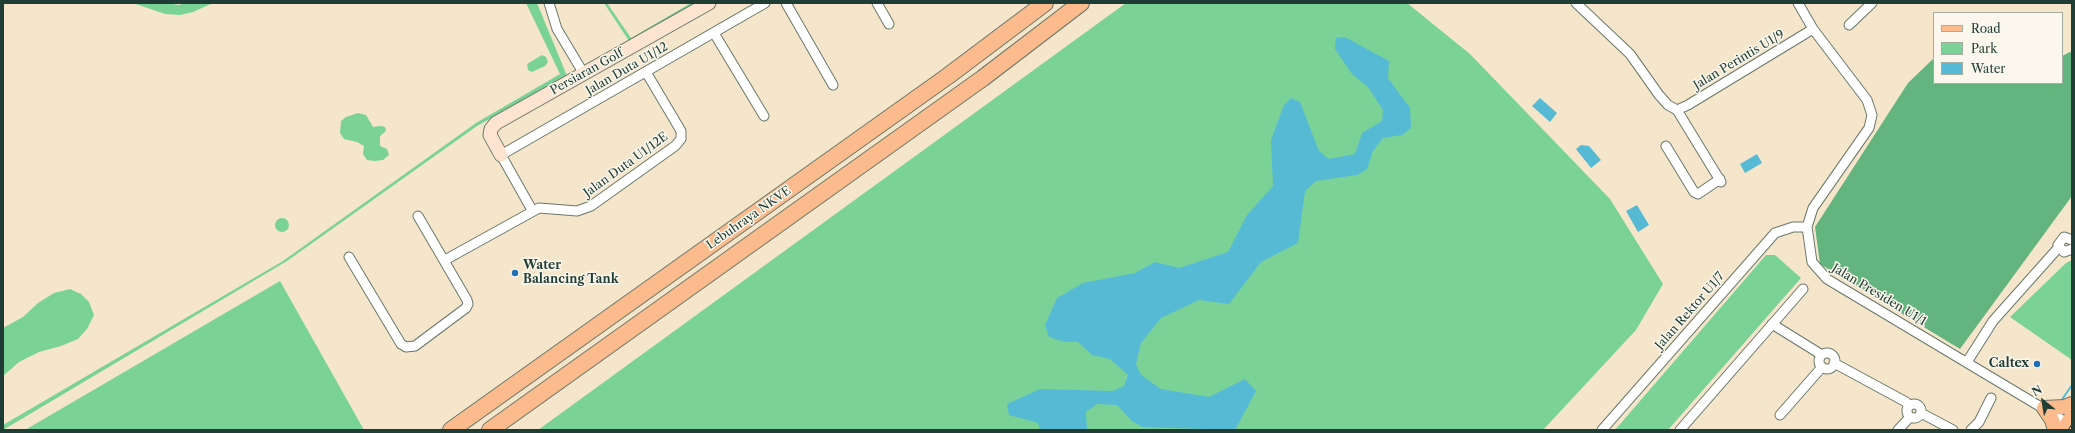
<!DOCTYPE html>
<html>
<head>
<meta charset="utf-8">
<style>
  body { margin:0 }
  #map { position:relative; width:2075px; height:433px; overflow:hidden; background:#f4e5cb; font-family:"Libre Caslon Text",serif }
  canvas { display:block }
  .frame { position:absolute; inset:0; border:4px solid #1f3d34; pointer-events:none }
  .legend { position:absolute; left:1933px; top:12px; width:130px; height:72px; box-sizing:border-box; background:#fbf7ec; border:1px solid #a3ada2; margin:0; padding:5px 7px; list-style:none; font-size:12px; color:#1f3d34 }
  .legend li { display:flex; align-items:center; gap:8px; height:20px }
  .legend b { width:20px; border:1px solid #a3ada2 }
  .north { position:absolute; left:2023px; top:381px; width:40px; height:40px; -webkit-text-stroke:3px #fbf7ec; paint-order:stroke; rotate:330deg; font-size:11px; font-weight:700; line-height:16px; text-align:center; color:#1f3d34 }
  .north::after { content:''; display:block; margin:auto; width:14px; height:18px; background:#1f3d34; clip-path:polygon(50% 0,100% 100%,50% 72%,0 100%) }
</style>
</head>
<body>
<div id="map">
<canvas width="2075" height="433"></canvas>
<div class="frame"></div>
<ul class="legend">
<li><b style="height:5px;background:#fbbb8d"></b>Road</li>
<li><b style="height:11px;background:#7bd297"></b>Park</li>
<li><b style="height:11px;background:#57bad5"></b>Water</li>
</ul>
<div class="north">N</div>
</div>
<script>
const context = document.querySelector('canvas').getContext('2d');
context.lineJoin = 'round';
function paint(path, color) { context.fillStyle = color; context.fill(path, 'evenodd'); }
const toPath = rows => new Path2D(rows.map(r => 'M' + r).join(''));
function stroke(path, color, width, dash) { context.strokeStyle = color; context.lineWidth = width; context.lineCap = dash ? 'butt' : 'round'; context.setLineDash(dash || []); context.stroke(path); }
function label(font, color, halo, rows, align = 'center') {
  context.font = font + ' "Libre Caslon Text",serif'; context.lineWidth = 3; context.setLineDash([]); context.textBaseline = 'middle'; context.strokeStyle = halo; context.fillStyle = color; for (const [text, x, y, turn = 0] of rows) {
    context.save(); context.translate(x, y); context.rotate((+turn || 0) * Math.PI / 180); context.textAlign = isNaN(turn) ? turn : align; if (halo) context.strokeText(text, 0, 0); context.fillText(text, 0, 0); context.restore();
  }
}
const green = toPath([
  [133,3,167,3,179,5,184,3,213,3,193,12,180,15,165,14],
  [526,3,537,3,567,76,477,126,287,261,3,430,3,425,283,261,476,123,560,74],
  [604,3,607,3,631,38,691,3,698,3,631,44],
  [1126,3,1407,3,1470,54,1610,199,1663,284,1636,330,1543,430,538,430],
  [542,55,546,57,548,62,545,66,532,72,528,70,527,64],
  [358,113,366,115,373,127,380,126,385,127,386,131,380,136,380,146,387,149,389,155,383,160,375,161,367,160,363,154,364,146,357,142,344,139,340,133,341,121,346,117],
  '275 225a7 7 0 1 1 14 0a7 7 0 1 1-14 0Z',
  [1766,255,1775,255,1801,278,1668,430,1615,430],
  [2072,260,2072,360,2010,317,2066,263],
  [280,281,364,430,25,430],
  [70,289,81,294,89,302,94,315,87,329,78,339,61,346,39,352,19,362,3,376,3,328,23,317,38,303,54,293]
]);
const forest = toPath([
  [2072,51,2072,196,1960,349,1820,264,1815,227,1908,83,1934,58,1934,83,2062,83,2062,56]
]);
const water = toPath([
  [1345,37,1389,61,1388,78,1410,108,1411,128,1402,135,1383,138,1373,151,1367,169,1357,175,1316,181,1305,191,1298,243,1261,262,1229,304,1199,300,1161,318,1141,343,1136,364,1141,375,1161,389,1209,397,1245,379,1256,391,1235,430,1142,427,1132,421,1117,405,1097,404,1086,412,1087,430,1040,430,1038,423,1009,415,1007,404,1040,389,1113,391,1124,386,1128,375,1110,359,1092,355,1078,342,1065,342,1049,337,1045,325,1057,298,1083,283,1135,273,1155,262,1179,268,1228,252,1247,215,1273,186,1271,140,1284,105,1291,98,1300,102,1319,151,1329,159,1355,154,1362,133,1382,121,1383,110,1368,87,1352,74,1335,49,1336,38],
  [1540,98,1557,113,1550,122,1532,106],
  [1581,145,1589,146,1601,160,1591,168,1576,149],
  [1757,154,1762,163,1745,173,1740,164],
  [1637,205,1649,225,1638,232,1626,211]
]);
const stream = toPath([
  [2061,401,2072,385]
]);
const street = toPath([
  [549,3,557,29,584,74],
  [786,3,833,85],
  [877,3,889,24],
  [1576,3,1630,54,1659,95,1668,105,1677,110,1721,182],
  [1798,3,1813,29,1867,100,1872,115,1869,128,1813,208,1807,227,1812,262,1827,279,2071,425],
  [1849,25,1872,3],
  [714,33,764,116],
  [1677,110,1688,105,1813,29],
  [1666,146,1694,192,1698,194,1720,179],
  [532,210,501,155,765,3],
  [2072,240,2064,237,2058,245,2064,252,2072,249],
  [349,257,401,344,406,347,415,346,466,308,468,304,467,300,418,216],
  [445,260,539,208,577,211,591,206,675,146,681,139,681,131,646,72],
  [1772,324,1822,355],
  '1819 361a8 8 0 1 1 16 0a8 8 0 1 1-16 0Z',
  [1967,362,1993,321,2059,247],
  [1834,363,1906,402,1909,406],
  '1907 411a7 7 0 1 1 14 0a7 7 0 1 1-14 0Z',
  [1921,413,1953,430],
  [1780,415,1822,367],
  [1602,430,1775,233,1793,227,1807,227],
  [1680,430,1803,289],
  [1898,430,1910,417],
  [1971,430,1979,422,1991,398]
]);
const secondary = toPath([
  [501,155,490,135,491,129,496,123,709,3]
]);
const primary = toPath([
  [2044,408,2064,407,2072,404],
  [2044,408,2052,420,2055,430],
  [2063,430,2072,416]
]);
const highway = toPath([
  [451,430,948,76,1045,3],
  [490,430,983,78,1081,3]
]);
const tram = toPath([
  [2068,430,2072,424]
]);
const markers = [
  [515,273,4,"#1f6fb2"],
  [2037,364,4,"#1f6fb2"]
];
const streetNames = [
  ["Jalan Perintis U1/9",1739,60,-31],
  ["Jalan Duta U1/12",627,69,-30],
  ["Persiaran Golf",587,72,-29],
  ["Jalan Duta U1/12E",626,165,-36],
  ["Lebuhraya NKVE",749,218,-35],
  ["Jalan Presiden U1/1",1879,295,31],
  ["Jalan Rektor U1/7",1690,311,-49]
];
const poiNames = [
  ["Water",523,266],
  ["Balancing Tank",523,280],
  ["Caltex",2029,364,"right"]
];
paint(green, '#7bd297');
paint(forest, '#64b480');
paint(water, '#57bad5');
stroke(stream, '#57bad5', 2);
stroke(street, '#6a7869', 11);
stroke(secondary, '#6a7869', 15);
stroke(primary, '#6a7869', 16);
stroke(highway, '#6a7869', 18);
stroke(street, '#fff', 9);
stroke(secondary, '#fde4d1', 13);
stroke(primary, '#fbbb8d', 14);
stroke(highway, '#fbbb8d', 16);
stroke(tram, '#1f3d34', 1);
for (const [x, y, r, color] of markers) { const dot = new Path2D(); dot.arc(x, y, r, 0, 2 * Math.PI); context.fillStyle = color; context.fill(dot); stroke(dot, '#fbf7ec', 1.5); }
label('12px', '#1f3d34', '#fbf7ec', streetNames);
label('bold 12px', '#1f3d34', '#fbf7ec', poiNames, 'left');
</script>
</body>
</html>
